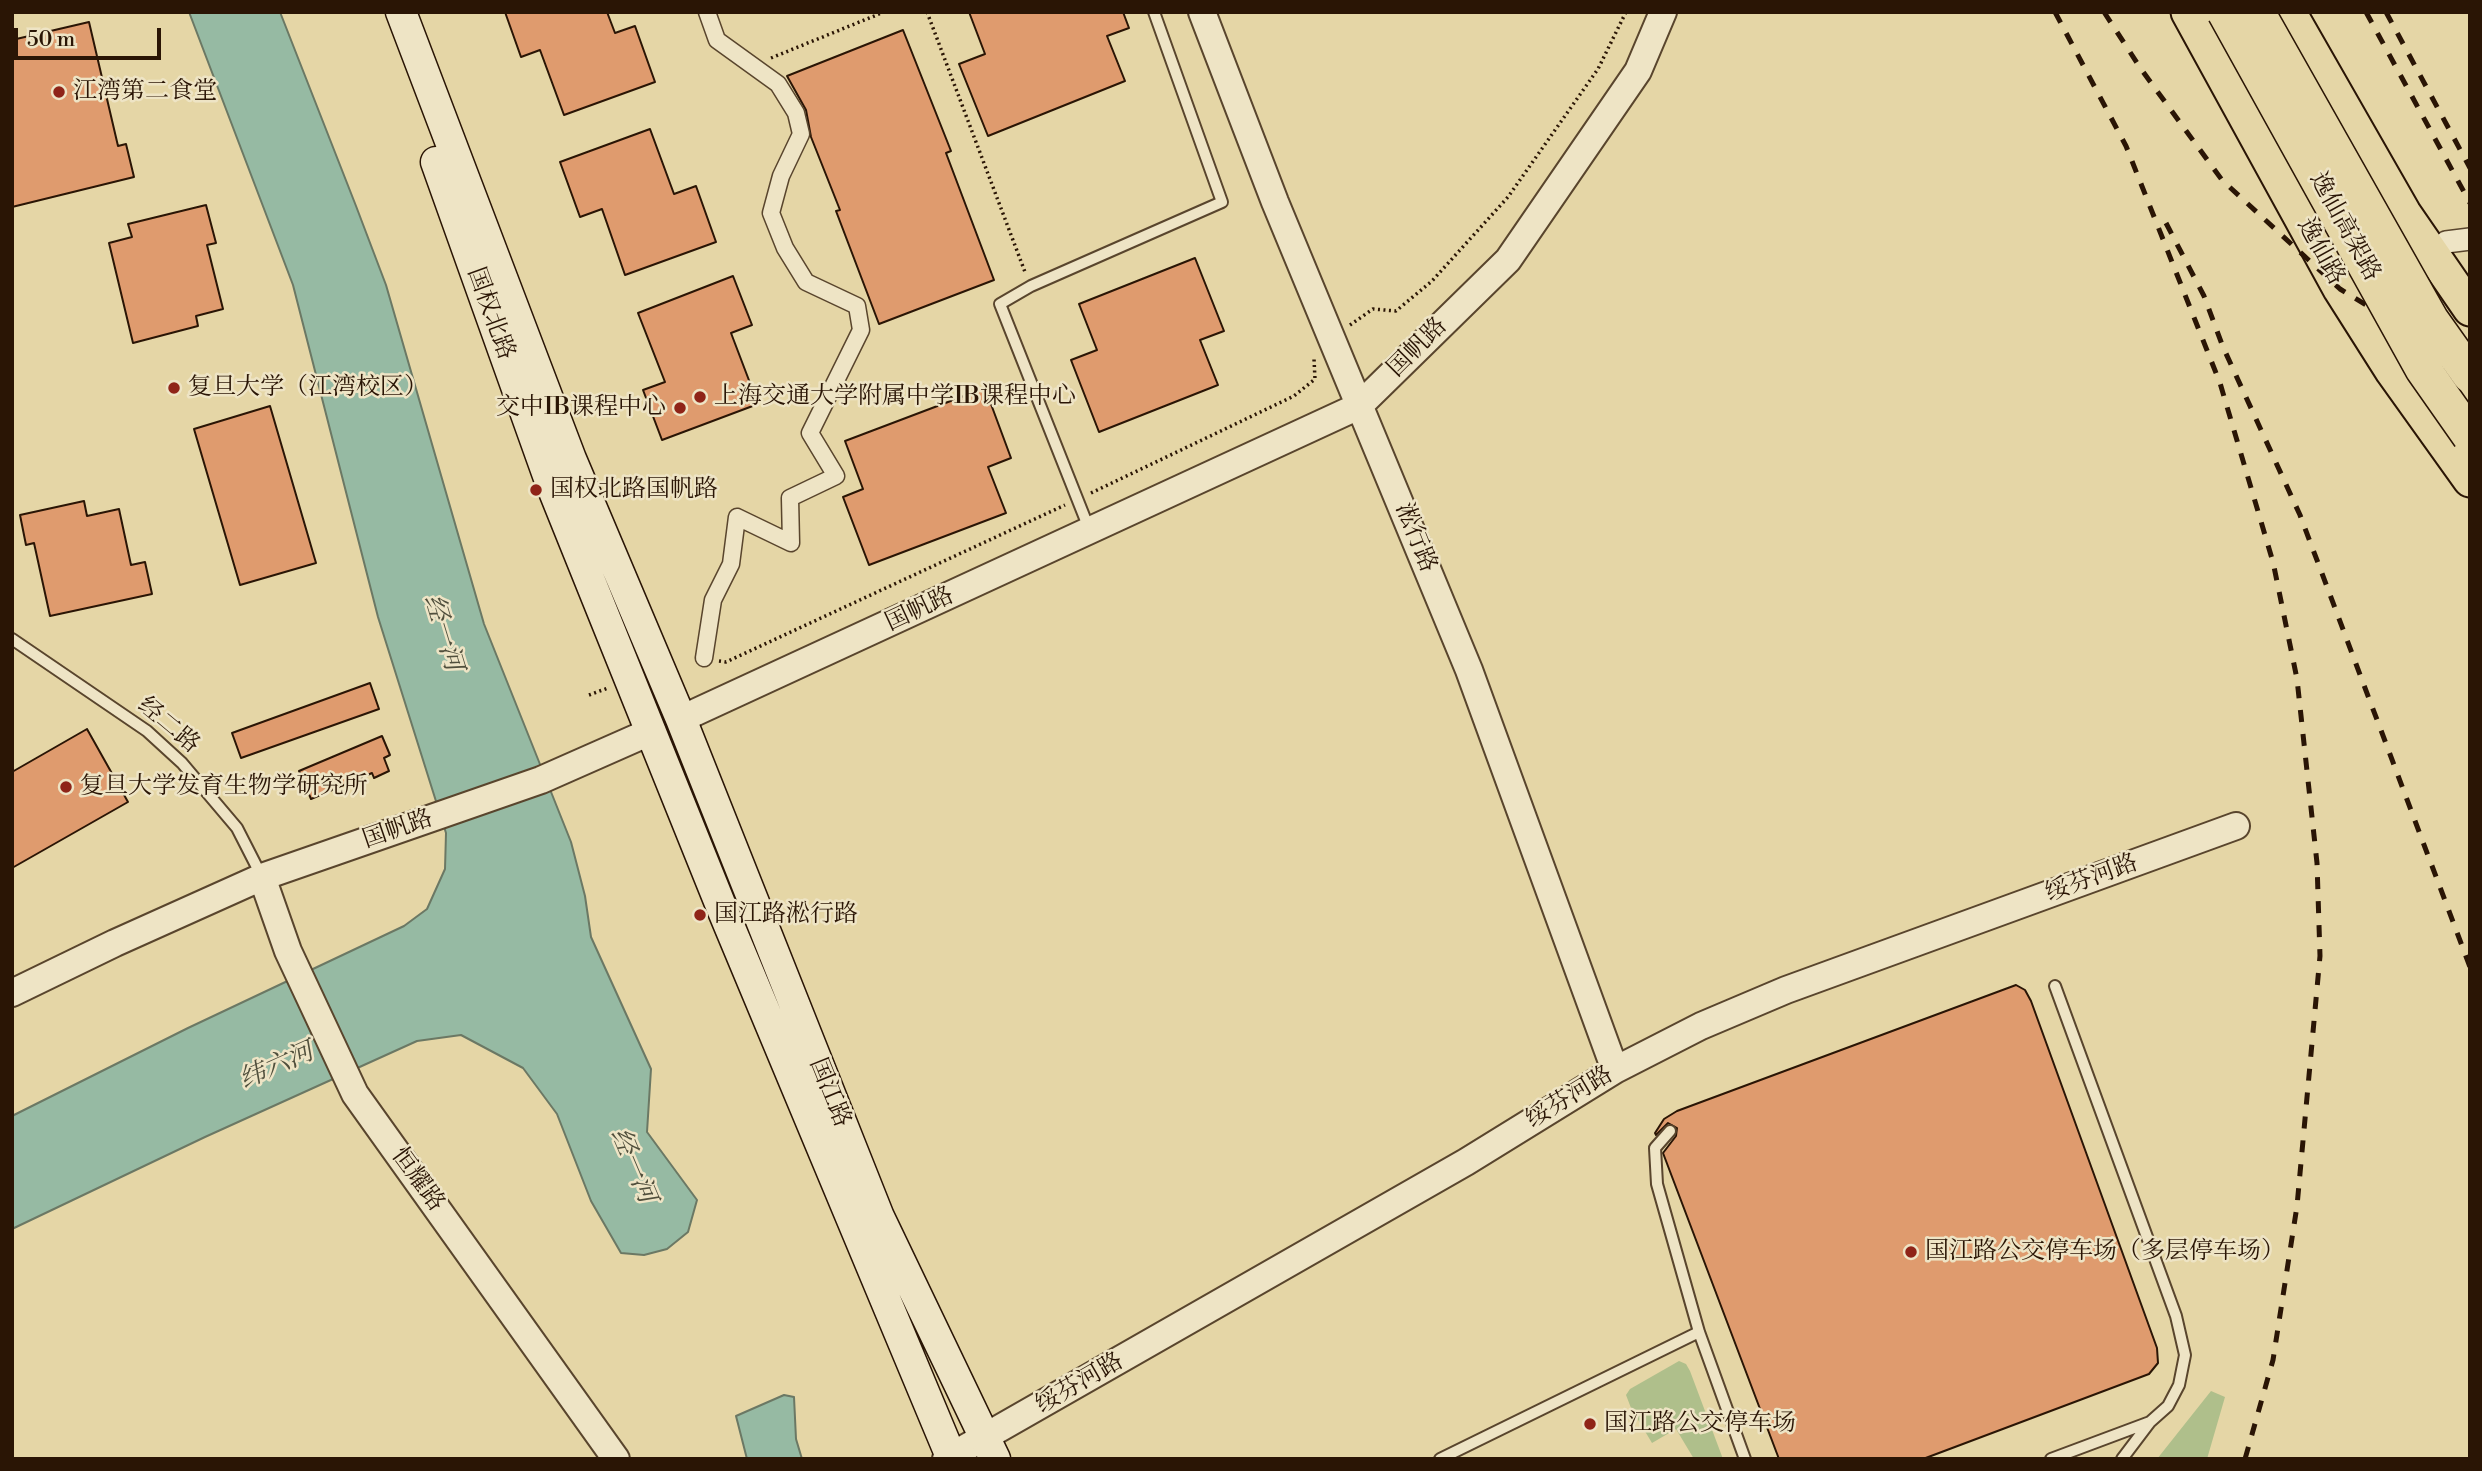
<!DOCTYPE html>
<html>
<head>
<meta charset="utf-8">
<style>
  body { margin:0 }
  #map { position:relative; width:2482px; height:1471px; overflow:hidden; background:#e5d6a6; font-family:"Libre Bodoni",serif }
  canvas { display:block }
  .frame { position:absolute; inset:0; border:14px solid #2a1505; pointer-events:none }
  .scale { position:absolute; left:14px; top:28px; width:147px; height:32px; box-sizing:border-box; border:4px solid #2a1505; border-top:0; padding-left:9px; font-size:21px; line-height:24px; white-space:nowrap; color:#2a1505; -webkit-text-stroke:5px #eee4c5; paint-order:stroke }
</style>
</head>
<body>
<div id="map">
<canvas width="2482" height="1471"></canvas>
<div class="frame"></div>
<div class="scale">50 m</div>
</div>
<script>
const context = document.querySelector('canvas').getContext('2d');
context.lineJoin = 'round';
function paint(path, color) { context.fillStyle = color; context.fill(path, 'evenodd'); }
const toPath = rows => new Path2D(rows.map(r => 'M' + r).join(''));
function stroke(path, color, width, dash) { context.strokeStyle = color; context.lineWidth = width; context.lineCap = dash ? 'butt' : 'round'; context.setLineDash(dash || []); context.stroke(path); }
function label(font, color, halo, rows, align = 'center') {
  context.font = font + ' "Libre Bodoni","Noto Serif SC",serif'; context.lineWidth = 5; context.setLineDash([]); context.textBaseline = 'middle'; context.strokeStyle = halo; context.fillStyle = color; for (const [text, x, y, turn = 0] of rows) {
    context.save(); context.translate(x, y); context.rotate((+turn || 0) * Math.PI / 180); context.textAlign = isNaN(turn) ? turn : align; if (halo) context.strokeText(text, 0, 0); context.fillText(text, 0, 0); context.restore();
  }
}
const green = toPath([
  [1679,1361,1686,1364,1690,1371,1723,1459,1694,1459,1676,1429,1652,1443,1631,1408,1626,1395,1630,1389],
  [2211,1391,2225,1397,2207,1459,2157,1459]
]);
const water = toPath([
  [189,12,280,12,356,206,386,285,484,624,571,842,585,896,591,937,651,1069,647,1132,697,1200,688,1232,667,1249,644,1255,621,1253,591,1201,557,1114,523,1068,461,1035,417,1041,205,1137,12,1229,12,1116,188,1028,404,926,427,909,445,869,446,833,378,617,293,285,189,12],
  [784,1395,794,1397,796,1439,802,1459,747,1459,736,1416,784,1395]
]);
const building = toPath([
  [505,12,607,12,615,33,635,26,655,82,564,115,540,50,521,57,505,12],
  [969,12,1123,12,1129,28,1107,36,1125,81,988,136,959,64,985,54,969,12],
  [89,22,118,146,126,144,134,177,12,207,12,40,89,22],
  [903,30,951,151,946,153,994,280,879,324,836,211,840,210,811,137,806,110,787,76,903,30],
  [650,129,674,194,696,186,716,242,625,275,602,209,580,217,560,162,650,129],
  [206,205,216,243,207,245,223,309,196,316,198,326,133,343,109,243,132,237,128,224,206,205],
  [1195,258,1224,331,1200,340,1218,385,1099,432,1071,360,1097,350,1079,304,1195,258],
  [733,276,752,325,731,333,758,404,662,440,643,390,665,382,638,313,733,276],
  [985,388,1011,458,988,467,1006,513,869,565,843,497,863,489,845,441,985,388],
  [270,406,316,563,240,585,194,429,270,406],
  [84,501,87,516,119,509,131,565,145,562,152,594,50,616,34,543,26,545,20,515,84,501],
  [370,683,379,709,241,758,232,733,370,683],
  [87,729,128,802,12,868,12,772,87,729],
  [382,736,390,755,384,758,389,771,374,778,372,773,311,799,299,771,382,736],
  [2016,985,2025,990,2031,1001,2157,1348,2158,1363,2149,1374,1923,1459,1779,1459,1663,1153,1676,1136,1677,1128,1668,1123,1656,1135,1655,1133,1664,1119,1677,1111,2016,985]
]);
const path = toPath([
  [927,12,1025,272],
  [771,58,884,12],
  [1350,325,1373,309,1396,311,1432,281,1508,197,1598,69,1626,12],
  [1091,493,1294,396,1315,379,1314,359],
  [719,661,726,662,1065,505],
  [589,695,608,688]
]);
const service = toPath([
  [1090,531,1000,304,1031,286,1222,202,1154,12],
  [12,639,147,731,182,763,237,828,262,877],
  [1670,1131,1655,1148,1657,1184,1699,1332,1745,1459],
  [1440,1459,1699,1332],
  [2051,1459,2150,1422,2168,1406,2179,1385,2185,1355,2176,1316,2055,986],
  [2122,1459,2150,1422]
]);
const pedestrian = toPath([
  [704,658,713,600,731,564,737,517,791,543,790,498,836,476,810,433,861,330,857,306,806,282,785,248,771,213,781,176,801,134,796,113,778,84,717,40,707,12]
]);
const minor = toPath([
  [2446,242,2470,239]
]);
const tertiary = toPath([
  [1202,12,1275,202,1469,670,1615,1070],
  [681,719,1359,406,1508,260,1638,71,1663,12],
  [262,877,288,951,355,1094,616,1459],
  [12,993,115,943,262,877,541,780,652,731],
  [946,1459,1466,1162,1615,1070,1701,1026,1786,990,2236,826]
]);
const secondary = toPath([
  [401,12,571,459,681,719,879,1217,995,1459],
  [436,162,551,484,723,911,952,1459]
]);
const primary = toPath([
  [2188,12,2340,289,2392,371,2470,480],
  [2289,12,2404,213,2470,309]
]);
const rail = toPath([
  [2055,12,2126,146,2220,383,2273,562,2297,679,2317,863,2320,956,2297,1206,2273,1360,2245,1459],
  [2104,12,2141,69,2222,180,2340,289,2433,346,2470,363],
  [2366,12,2470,203],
  [2386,12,2470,168],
  [2166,223,2204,296,2223,347,2300,515,2470,967]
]);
const trunkBridge = toPath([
  [2225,12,2423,369,2470,436],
  [2257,12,2431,320,2470,375]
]);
const markers = [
  [59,92,7,"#8f2418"],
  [174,388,7,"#8f2418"],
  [700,397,7,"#8f2418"],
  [680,408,7,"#8f2418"],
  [536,490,7,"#8f2418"],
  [66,787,7,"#8f2418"],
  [700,915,7,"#8f2418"],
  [1911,1252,7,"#8f2418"],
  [1590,1424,7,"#8f2418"]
];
const poiNames = [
  ["江湾第二食堂",73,92],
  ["复旦大学（江湾校区）",188,388],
  ["上海交通大学附属中学IB课程中心",714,397],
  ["交中IB课程中心",666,408,"right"],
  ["国权北路国帆路",550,490],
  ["复旦大学发育生物学研究所",80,787],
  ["国江路淞行路",714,915],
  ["国江路公交停车场（多层停车场）",1925,1252],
  ["国江路公交停车场",1604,1424]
];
const streetNames = [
  ["逸仙高架路",2344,227,61],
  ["逸仙路",2320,252,61],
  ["国权北路",490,314,70],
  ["国帆路",1418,348,-45],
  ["淞行路",1415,538,68],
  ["国帆路",920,610,-25],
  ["经二路",168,726,40],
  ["国帆路",398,830,-19],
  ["绥芬河路",2092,879,-20],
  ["国江路",829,1093,68],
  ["绥芬河路",1570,1098,-31],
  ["恒耀路",417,1180,54],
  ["绥芬河路",1080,1384,-30]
];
const waterNames = [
  ["经一河",442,633,73],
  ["纬六河",277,1067,-24],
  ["经一河",632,1166,67]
];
paint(green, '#afbf8b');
paint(water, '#96baa3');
stroke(water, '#6b7864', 2);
paint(building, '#df9b6e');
stroke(building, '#2a1505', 2);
stroke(service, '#59452d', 14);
stroke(pedestrian, '#59452d', 19);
stroke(minor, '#59452d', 24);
stroke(tertiary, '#59452d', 30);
stroke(secondary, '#2a1505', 33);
stroke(primary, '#2a1505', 37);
stroke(path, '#2a1505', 3.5, [2, 3.5]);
stroke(service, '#eee4c5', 10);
stroke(pedestrian, '#eee4c5', 16);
stroke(minor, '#eee4c5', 21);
stroke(tertiary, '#eee4c5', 26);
stroke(secondary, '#eee4c5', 30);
stroke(primary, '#e5d6a6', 33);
stroke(rail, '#2a1505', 5, [12, 12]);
stroke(trunkBridge, '#2a1505', 38, []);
stroke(trunkBridge, '#e5d6a6', 35);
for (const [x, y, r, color] of markers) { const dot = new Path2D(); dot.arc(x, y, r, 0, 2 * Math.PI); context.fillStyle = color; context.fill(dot); stroke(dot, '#eee4c5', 2.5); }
label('24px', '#2a1505', '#eee4c5', poiNames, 'left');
label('24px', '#2a1505', '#eee4c5', streetNames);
label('italic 26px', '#504f3c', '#eee4c5', waterNames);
</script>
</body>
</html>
